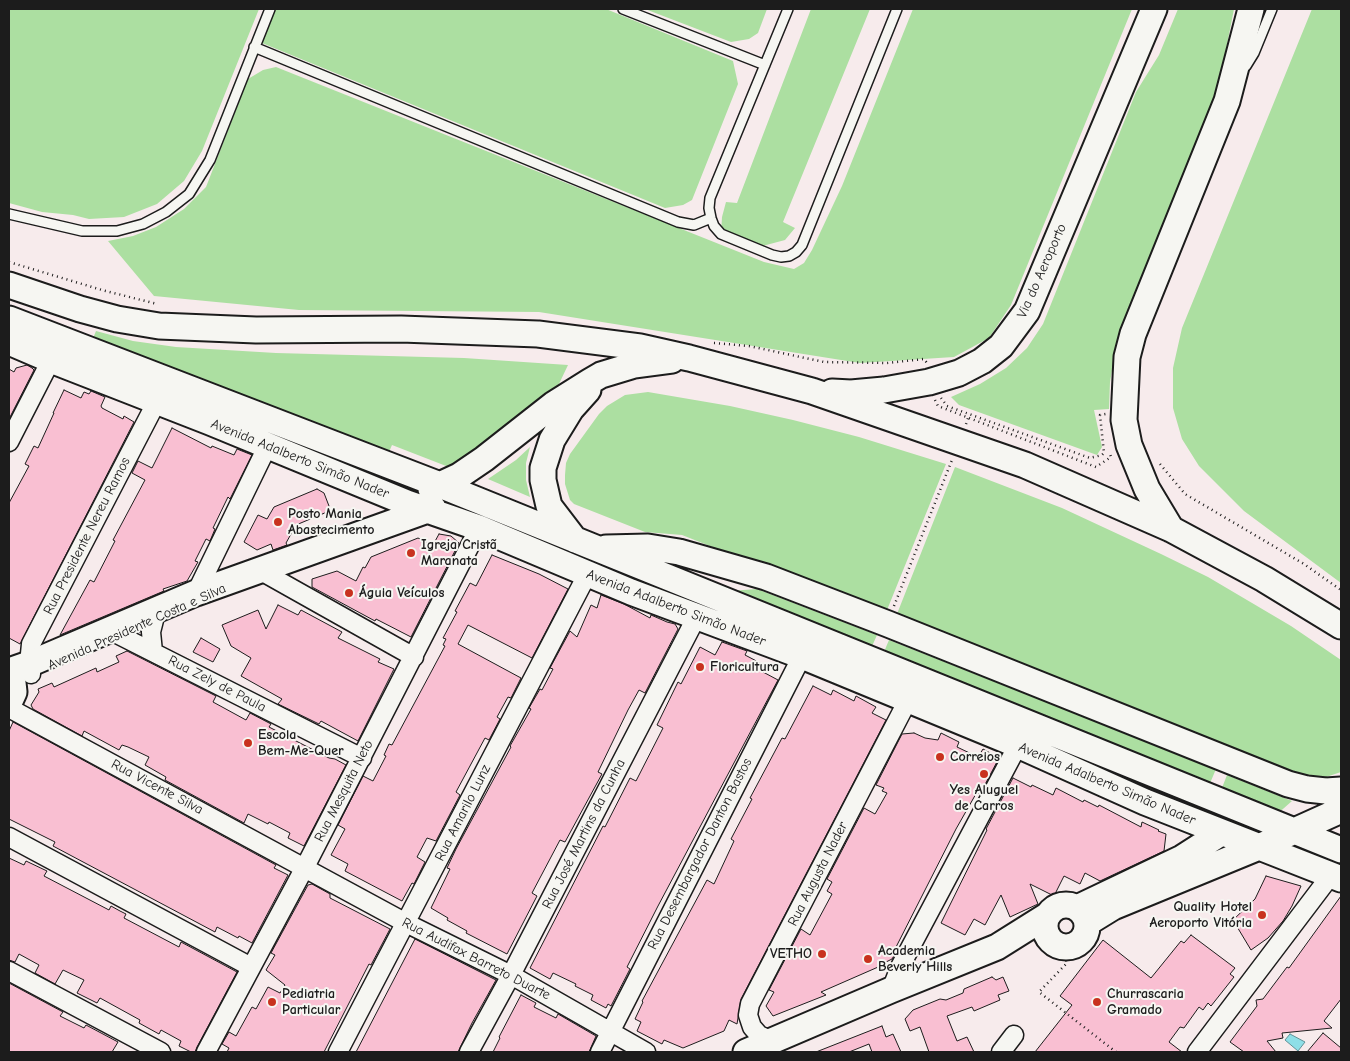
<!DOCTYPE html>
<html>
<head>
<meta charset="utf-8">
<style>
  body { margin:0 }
  #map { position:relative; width:1350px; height:1061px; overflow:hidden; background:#f7ebec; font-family:"Comic Neue",sans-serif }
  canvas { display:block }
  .frame { position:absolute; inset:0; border:10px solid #1c1c1c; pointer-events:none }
</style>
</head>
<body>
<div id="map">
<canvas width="1350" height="1061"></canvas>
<div class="frame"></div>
</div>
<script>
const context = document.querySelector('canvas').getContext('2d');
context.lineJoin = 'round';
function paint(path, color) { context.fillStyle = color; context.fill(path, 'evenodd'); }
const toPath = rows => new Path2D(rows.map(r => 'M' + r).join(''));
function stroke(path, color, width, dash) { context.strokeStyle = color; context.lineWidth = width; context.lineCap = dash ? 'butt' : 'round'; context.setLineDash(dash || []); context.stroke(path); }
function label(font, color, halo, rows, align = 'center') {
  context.font = font + ' "Comic Neue",sans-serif'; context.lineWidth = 4; context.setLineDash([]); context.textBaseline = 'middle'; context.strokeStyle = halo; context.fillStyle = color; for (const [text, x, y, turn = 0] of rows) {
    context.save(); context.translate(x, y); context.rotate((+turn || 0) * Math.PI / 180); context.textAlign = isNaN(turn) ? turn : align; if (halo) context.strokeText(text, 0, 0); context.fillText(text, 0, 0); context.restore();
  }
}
const green = toPath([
  [9,9,259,9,202,151,184,181,157,204,124,217,89,219,73,215,42,212,9,203],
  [272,9,606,9,733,61,738,84,692,200,683,205,665,208,257,41],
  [645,9,767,9,758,33,749,39,731,42],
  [811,9,870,9,783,222,795,228,785,240,755,248,721,234,722,217,726,202,737,203],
  [913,9,1132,9,1011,305,989,338,954,357,860,363,539,312,299,310,154,296,108,241,133,236,156,227,184,209,206,187,248,79,263,70,276,67,764,262,794,269,804,263,812,250,842,186],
  [1178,9,1234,9,1221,75,1212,107,1115,354,1110,382,1109,409,1094,410,1102,447,1097,455,959,405,951,397,980,384,1006,368,1027,348,1043,324,1136,92,1159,55],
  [1312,9,1341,9,1341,583,1244,511,1199,466,1182,439,1173,408,1173,368,1182,328],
  [96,331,133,341,176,347,276,353,464,358,568,365,558,386,545,402,459,471,392,445,386,459,92,341],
  [648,392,730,406,793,420,859,437,946,464,885,615,682,535,645,532,574,504,570,500,565,484,565,475,566,463,570,454,599,414,607,406,625,395],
  [530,447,526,463,526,480,530,497,488,479,516,460],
  [955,467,1062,508,1161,554,1208,577,1291,626,1341,660,1341,772,1326,777,1310,778,1295,776,895,619],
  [757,589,877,635,869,653,716,592],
  [889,640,1216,769,1208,788,881,659],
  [1227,775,1292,801,1275,816,1220,793]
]);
const water = toPath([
  [1290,1034,1305,1042,1298,1051,1285,1040,1290,1034]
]);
const building = toPath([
  [27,365,32,368,34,370,9,419,9,369,14,372,16,368,27,365],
  [64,390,81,398,84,392,89,394,91,391,105,397,101,406,102,408,123,419,124,416,134,422,20,644,9,638,9,503,29,466,25,464,34,446,38,448,54,413,53,413,64,390],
  [172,428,211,448,212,446,234,455,237,449,252,455,230,499,228,497,213,528,215,529,210,541,206,539,195,561,198,562,187,581,163,589,164,591,60,635,90,580,94,582,115,541,113,540,145,480,132,473,138,461,152,468,172,428],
  [317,489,324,493,329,506,327,512,296,525,286,543,287,545,273,550,271,544,257,550,244,542,258,515,267,519,274,507,317,489],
  [439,534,451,536,459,543,411,637,376,619,375,621,312,587,312,579,337,571,356,581,363,567,365,568,371,557,418,538,433,545,439,534],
  [492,555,539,574,568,589,532,658,468,625,458,644,521,678,511,698,508,697,497,717,500,719,489,740,485,738,456,792,460,795,436,841,427,838,417,857,425,862,414,884,412,883,402,901,345,871,348,864,331,855,345,829,338,825,363,776,373,781,386,756,384,755,389,744,392,745,445,646,443,645,446,639,443,638,457,612,455,611,470,583,476,586,492,555],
  [601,595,624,604,650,618,651,615,667,622,675,624,678,629,645,693,639,690,628,710,598,772,602,774,565,842,560,840,532,893,537,896,507,954,466,933,467,931,447,920,448,918,431,908,450,869,447,868,456,849,498,771,511,747,510,746,531,709,529,708,540,689,542,690,553,669,550,668,570,631,577,637,591,605,597,608,601,595],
  [278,605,298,615,301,610,342,632,338,638,380,659,378,662,394,669,358,741,321,721,319,724,278,704,282,699,241,676,251,658,231,646,222,625,258,610,266,629,278,605],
  [201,638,220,649,213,662,193,652,201,638],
  [722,642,747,651,745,655,766,666,763,672,778,680,658,906,627,967,630,969,611,1006,608,1004,606,1008,591,1000,593,995,575,986,576,984,553,973,550,979,530,968,603,826,605,827,630,778,636,781,663,728,657,725,678,682,681,684,700,647,715,655,722,642],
  [127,651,216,696,213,702,246,720,250,713,271,724,269,727,329,758,335,759,346,765,304,846,288,838,290,833,269,822,268,824,248,814,244,823,165,780,166,777,145,765,149,757,128,747,122,745,119,750,84,731,82,736,33,709,31,705,39,692,38,689,52,683,54,687,96,668,97,672,119,662,116,656,127,651],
  [813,686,831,695,833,690,854,701,856,696,876,707,872,713,886,720,741,999,737,1024,729,1020,724,1031,683,1048,664,1040,662,1044,637,1031,641,1022,635,1019,643,1002,642,1001,707,880,714,884,734,841,731,839,752,799,750,798,782,738,785,739,813,686],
  [13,722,276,865,274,868,288,875,252,943,239,936,238,938,217,927,215,932,53,846,55,842,9,819,9,731,13,722],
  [914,733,925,738,938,740,941,733,959,742,957,747,978,757,983,749,999,758,980,794,977,792,956,829,893,953,895,954,892,959,884,963,885,964,821,992,826,995,773,1016,766,1006,774,992,769,990,801,929,810,935,832,894,827,891,832,882,827,879,864,808,875,814,887,793,882,791,884,788,876,785,902,734,914,733],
  [1013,778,1031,787,1032,785,1053,795,1056,788,1083,802,1084,800,1098,807,1099,805,1141,827,1142,822,1159,830,1158,831,1166,834,1164,851,1100,881,1085,873,1080,884,1064,876,1054,896,1030,884,1038,904,1010,917,1001,895,985,925,974,919,965,935,941,923,987,830,986,829,1013,778],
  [9,858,24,865,26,861,47,871,44,876,109,910,111,906,120,911,126,914,124,918,179,947,181,942,237,972,197,1047,195,1052,191,1052,179,1046,181,1041,161,1030,159,1034,139,1023,140,1020,100,998,97,1003,77,993,84,980,63,970,55,984,35,973,39,965,19,954,15,962,9,960,9,858],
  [1266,876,1301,886,1292,906,1283,921,1268,938,1251,950,1233,920,1255,899,1266,876],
  [312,884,330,894,330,898,390,929,371,965,369,964,324,1052,227,1052,229,1048,222,1044,229,1032,236,1036,252,1007,256,1009,268,987,280,993,285,985,266,970,275,955,271,953,308,885,312,884],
  [1341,896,1341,999,1324,1021,1332,1028,1282,1033,1283,1038,1267,1041,1276,1052,1244,1052,1230,1042,1257,1006,1256,1000,1263,999,1287,967,1289,968,1341,896],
  [1191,935,1235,968,1230,974,1234,977,1211,1006,1208,1003,1203,1010,1199,1007,1184,1028,1180,1027,1169,1042,1182,1052,1035,1052,1072,1005,1060,996,1103,940,1151,978,1181,941,1184,943,1191,935],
  [415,939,496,980,472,1023,458,1052,356,1052,415,939],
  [992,977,996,980,1003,977,1009,991,998,995,1000,1000,974,1011,972,1007,947,1016,957,1041,967,1037,974,1052,929,1052,920,1027,910,1031,905,1019,913,1010,940,999,946,1000,963,993,964,989,992,977],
  [9,983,63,1012,60,1016,84,1028,86,1025,118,1042,112,1052,9,1052,9,983],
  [521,995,536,1003,534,1007,556,1018,558,1014,596,1036,589,1052,493,1052,500,1038,499,1037,521,995],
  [882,1026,886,1037,893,1034,901,1052,872,1052,869,1044,849,1052,816,1052,882,1026],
  [1323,1033,1341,1048,1341,1052,1307,1052,1323,1033]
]);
const path = toPath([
  [9,262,102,290,157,304],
  [714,343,749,346,824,362,887,363,924,359,927,363],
  [941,398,947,406,1090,458,1102,455,1104,453,1100,415,1106,414],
  [935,400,938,406,1096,467,1111,457,1110,454],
  [966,424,968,418],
  [1160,464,1185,494,1304,564,1341,590],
  [894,606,952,460],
  [1062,946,1067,963,1039,992,1116,1052]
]);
const lane = toPath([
  [623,9,765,65],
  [788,9,710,198,709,208,711,218,714,226,721,234,772,255,781,257,789,256,796,252,802,245,897,9],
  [254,47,678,222,694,225,711,218],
  [1246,66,1254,53,1272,9],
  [9,214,82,231,117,231,143,224,166,212,189,194,210,160,270,9]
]);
const street = toPath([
  [9,442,51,360],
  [261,571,414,657],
  [196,593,268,445],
  [109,630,362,758],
  [153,652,151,632,154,620],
  [31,674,29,664,31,644,157,401],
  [9,708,406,923,511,975,646,1052],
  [9,837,251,967],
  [9,971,161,1052],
  [891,990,900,967,1018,745],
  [772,1041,759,1035,752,1027,748,1015,750,1004,908,700],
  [206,1052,305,867,479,528],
  [338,1052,588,573],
  [469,1052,511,975,697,616],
  [600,1052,802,656],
  [1001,1052,1014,1035],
  [1197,1052,1331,875]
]);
const secondary = toPath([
  [9,285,80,309,117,319,159,326,256,330,401,329,538,334,640,347,689,358,812,391,1025,465,1171,529,1264,579,1341,626],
  [9,319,440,485,1341,850],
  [9,342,51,360,210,422,407,503,479,528,631,592,802,656,1018,745,1145,802,1341,879],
  [832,392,851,393,884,390,929,382,959,373,982,361,1001,346,1027,311,1154,9],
  [431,489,459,476,484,459,554,404,589,382,601,375,634,365,672,360],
  [1171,529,1147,489,1129,445,1124,420,1127,357,1133,334,1227,101,1251,9],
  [575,540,549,506,543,480,543,468,552,440,571,409,588,390],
  [606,548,648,547,679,552,766,577,888,624,1288,784,1307,789,1326,791,1341,790],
  [9,671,29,664,196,593,433,508],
  [9,674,13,683,14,692,9,703],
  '1045 926a21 21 0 1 1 42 0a21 21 0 1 1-42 0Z',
  [1077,908,1182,858,1221,833],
  [1087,923,1113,907,1259,847,1341,810],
  [746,1052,891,990,997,947,1048,915]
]);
const markers = [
  [278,522,5,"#c8321e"],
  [411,553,5,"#c8321e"],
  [349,593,5,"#c8321e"],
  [700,667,5,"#c8321e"],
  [248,743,5,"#c8321e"],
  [940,757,5,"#c8321e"],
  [984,774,5,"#c8321e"],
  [1262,915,5,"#c8321e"],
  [822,954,5,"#c8321e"],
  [868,959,5,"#c8321e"],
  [272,1002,5,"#c8321e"],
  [1097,1002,5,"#c8321e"]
];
const streetNames = [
  ["Via do Aeroporto",1042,271,-66],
  ["Avenida Adalberto Simão Nader",300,459,22],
  ["Rua Presidente Nereu Ramos",87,536,-63],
  ["Avenida Adalberto Simão Nader",676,608,21],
  ["Avenida Presidente Costa e Silva",137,627,-24],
  ["Rua Zely de Paula",217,684,27],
  ["Avenida Adalberto Simão Nader",1107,784,23],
  ["Rua Vicente Silva",157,787,28],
  ["Rua Mesquita Neto",344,791,-63],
  ["Rua Amarilo Lunz",463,813,-63],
  ["Rua José Martins da Cunha",584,834,-63],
  ["Rua Desembargador Danton Bastos",700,854,-63],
  ["Rua Augusta Nader",818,874,-63],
  ["Rua Audifax Barreto Duarte",476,959,27]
];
const poiNames = [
  ["Posto Mania",288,514],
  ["Abastecimento",288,530],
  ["Igreja Cristã",421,545],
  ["Maranata",421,561],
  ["Águia Veículos",359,593],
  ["Floricultura",710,667],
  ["Escola",258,735],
  ["Bem-Me-Quer",258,751],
  ["Correios",950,757],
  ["Yes Aluguel",984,790,"center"],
  ["de Carros",984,806,"center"],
  ["Quality Hotel",1252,907,"right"],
  ["Aeroporto Vitória",1252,923,"right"],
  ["Academia",878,951],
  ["Beverly Hills",878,967],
  ["VETHO",812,954,"right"],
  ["Pediatria",282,994],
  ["Particular",282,1010],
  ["Churrascaria",1107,994],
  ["Gramado",1107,1010]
];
paint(green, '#acdfa1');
paint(water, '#8edfe7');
stroke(water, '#609196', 1);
paint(building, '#f9bfd2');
stroke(building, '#1c1c1c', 1);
stroke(lane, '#1c1c1c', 12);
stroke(street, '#1c1c1c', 21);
stroke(secondary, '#1c1c1c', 29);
stroke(path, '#1c1c1c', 2.5, [1, 4]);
stroke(lane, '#f6f6f2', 9);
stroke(street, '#f6f6f2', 18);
stroke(secondary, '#f6f6f2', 25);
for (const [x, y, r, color] of markers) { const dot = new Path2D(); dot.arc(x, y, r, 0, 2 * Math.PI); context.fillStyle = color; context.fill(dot); stroke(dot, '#f6f6f2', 2); }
label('14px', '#1c1c1c', '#f6f6f2', streetNames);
label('bold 14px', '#1c1c1c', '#f6f6f2', poiNames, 'left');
</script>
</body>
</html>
